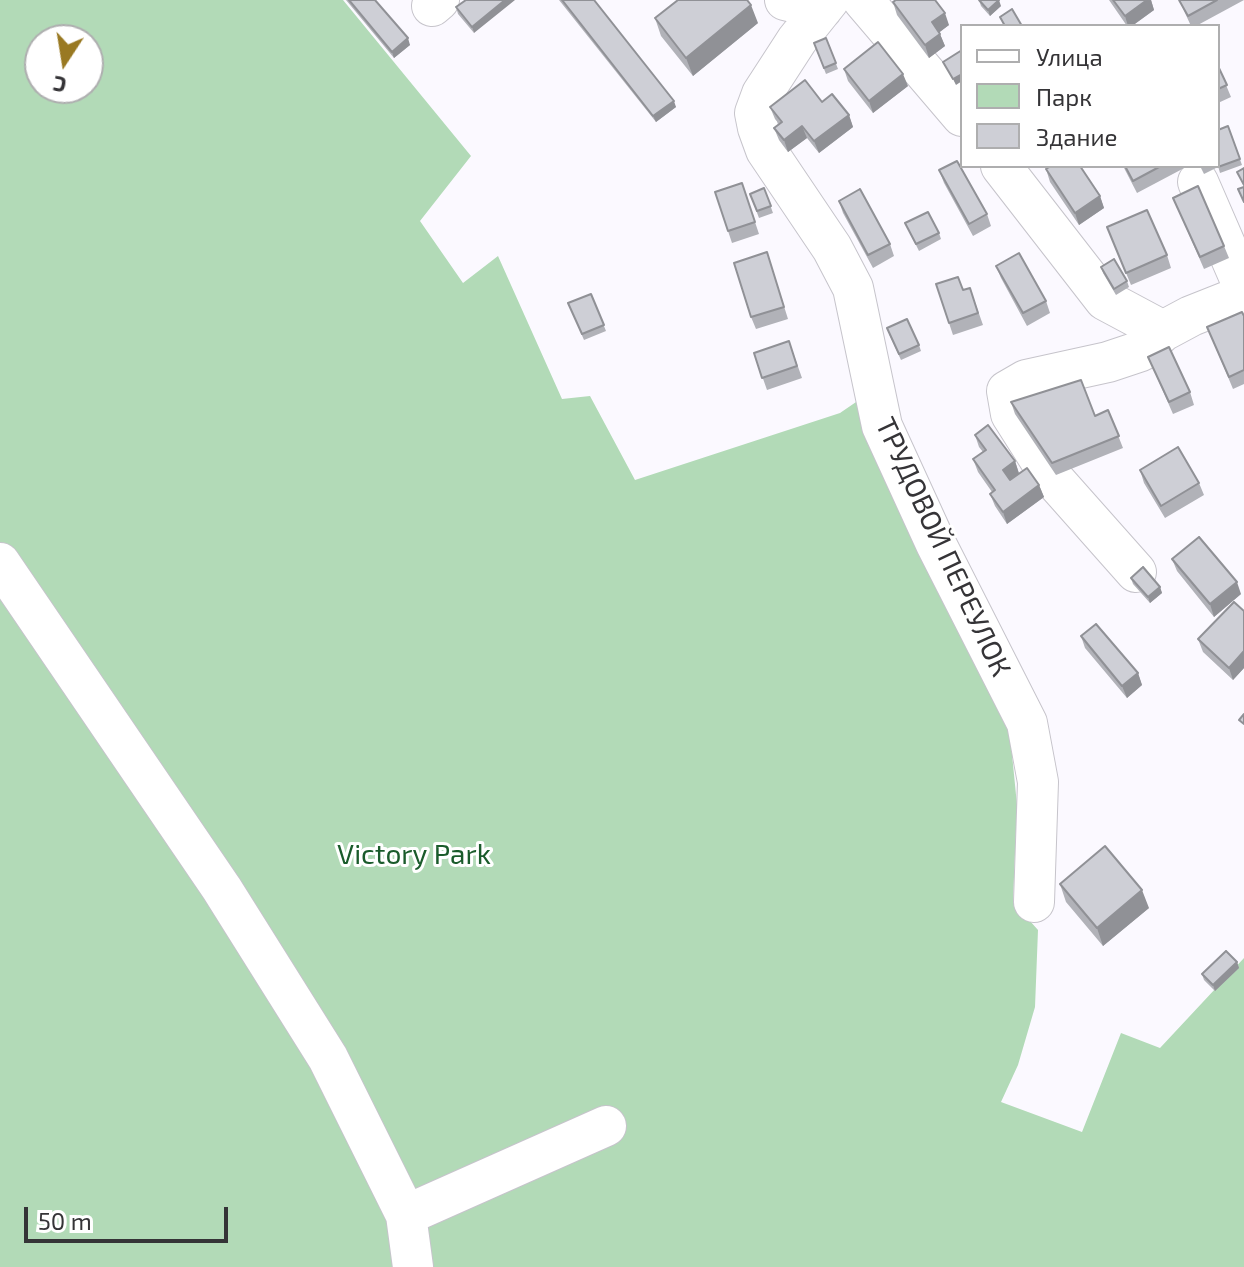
<!DOCTYPE html>
<html>
<head>
<meta charset="utf-8">
<style>
  body { margin:0 }
  #map { position:relative; width:1244px; height:1267px; overflow:hidden; background:#fbf9ff; font-family:"Exo 2",sans-serif }
  canvas { display:block }
  .legend { position:absolute; left:960px; top:24px; width:260px; height:144px; box-sizing:border-box; background:#fff; border:2px solid #aeaeaf; margin:0; padding:10px 14px; list-style:none; font-size:24px; color:#353437 }
  .legend li { display:flex; align-items:center; gap:16px; height:40px }
  .legend b { width:40px; border:2px solid #aeaeaf }
  .north { position:absolute; left:24px; top:24px; width:80px; height:80px; box-sizing:border-box; background:#fff; border:2px solid #aeaeaf; border-radius:50%; rotate:192deg; font-size:22px; font-weight:700; line-height:32px; text-align:center; color:#353437 }
  .north::after { content:''; display:block; margin:auto; width:28px; height:36px; background:#997922; clip-path:polygon(50% 0,100% 100%,50% 72%,0 100%) }
  .scale { position:absolute; left:24px; top:1207px; width:204px; height:36px; box-sizing:border-box; border:4px solid #353437; border-top:0; padding-left:10px; font-size:24px; line-height:28px; white-space:nowrap; color:#353437; -webkit-text-stroke:6px #fff; paint-order:stroke }
</style>
</head>
<body>
<div id="map">
<canvas width="1244" height="1267"></canvas>
<ul class="legend">
<li><b style="height:10px;background:#fff"></b>Улица</li>
<li><b style="height:22px;background:#b2dab7"></b>Парк</li>
<li><b style="height:22px;background:#cecfd6"></b>Здание</li>
</ul>
<div class="north">С</div>
<div class="scale">50 m</div>
</div>
<script>
const context = document.querySelector('canvas').getContext('2d');
context.lineJoin = 'round';
function paint(path, color) { context.fillStyle = color; context.fill(path, 'evenodd'); }
const toPath = rows => new Path2D(rows.map(r => 'M' + r).join(''));
function stroke(path, color, width, dash) { context.strokeStyle = color; context.lineWidth = width; context.lineCap = dash ? 'butt' : 'round'; context.setLineDash(dash || []); context.stroke(path); }
function label(font, color, halo, rows, align = 'center') {
  context.font = font + ' "Exo 2",sans-serif'; context.lineWidth = 6; context.setLineDash([]); context.textBaseline = 'middle'; context.strokeStyle = halo; context.fillStyle = color; for (const [text, x, y, turn = 0] of rows) {
    context.save(); context.translate(x, y); context.rotate((+turn || 0) * Math.PI / 180); context.textAlign = isNaN(turn) ? turn : align; if (halo) context.strokeText(text, 0, 0); context.fillText(text, 0, 0); context.restore();
  }
}
const green = toPath([
  [0,0,343,0,471,156,420,221,463,283,498,256,562,399,590,396,635,480,840,413,859,400,1010,734,1017,805,1013,902,1038,930,1035,1007,1018,1065,1001,1102,1082,1132,1121,1033,1160,1048,1244,958,1244,1267,0,1267],
  [40,40,88,40,88,88,40,88]
]);
const minor = toPath([
  [785,0,822,9],
  [829,0,797,40,762,94,755,113,758,128,766,150,832,248,853,288,882,426,936,544,1027,723,1038,782,1034,902],
  [863,0,962,116],
  [432,6,439,0],
  [1001,166,1105,300,1163,331],
  [1198,182,1244,288],
  [0,563,222,889,328,1058,406,1215,413,1267],
  [1136,572,1049,474,1011,414,1007,391,1026,380,1108,362,1141,351,1163,331,1191,316,1244,295],
  [406,1215,606,1126]
]);
const wall = toPath([
  [346,0,375,0,410,45,394,58],
  [466,0,474,33,458,14,456,7],
  [559,0,594,0,676,107,656,122],
  [979,0,1001,6,990,16,981,6],
  [1109,0,1151,0,1154,10,1132,26,1127,26],
  [1179,0,1244,0,1196,26,1191,26],
  [893,2,949,25,939,32,945,46,929,58,897,15],
  [655,18,758,23,693,76,661,36],
  [826,38,838,69,826,74,814,43],
  [1218,66,1231,97,1218,103],
  [844,69,908,86,873,113,848,81],
  [822,102,849,115,853,127,819,153,807,138,788,152,779,140,774,128,779,124,775,119,770,107],
  [1228,126,1242,165,1220,173,1218,166],
  [1046,166,1080,166,1100,196,1104,208,1079,225,1050,182,1046,169,1048,168],
  [1123,166,1188,166,1137,193],
  [1200,166,1215,166,1216,168,1204,174],
  [939,170,987,214,991,226,973,236,944,183],
  [742,183,759,234,732,243,715,192],
  [764,188,773,213,759,218,750,194],
  [1173,198,1224,246,1229,258,1204,269],
  [839,201,890,244,894,256,873,268,843,213],
  [905,223,939,233,941,239,919,251],
  [1107,227,1167,255,1171,268,1131,285],
  [767,252,788,319,756,329,751,317],
  [996,266,1046,301,1050,313,1027,326,1001,278],
  [1101,267,1127,281,1129,287,1116,295,1103,273],
  [936,284,963,290,970,288,983,325,953,335],
  [591,294,606,331,584,340,568,303],
  [1244,316,1244,384,1233,389,1207,327],
  [889,334,919,345,921,351,901,360],
  [789,341,802,378,767,390,754,353],
  [1148,357,1190,392,1194,405,1173,414],
  [1011,402,1095,416,1108,410,1123,448,1056,475,1015,414],
  [975,435,1015,461,1019,473,1039,485,1044,497,1007,524,995,506,990,494,992,492,978,472,973,459,983,452,979,447],
  [1140,470,1199,483,1204,495,1165,518,1144,483],
  [1172,559,1241,594,1214,617,1177,571],
  [1131,578,1160,587,1162,593,1150,603,1133,584],
  [1244,611,1244,668,1233,680,1203,652,1198,639],
  [1081,636,1138,673,1142,685,1127,698,1085,648],
  [1060,884,1149,908,1103,946,1066,902],
  [1237,962,1239,968,1215,991,1204,980,1202,974]
]);
const shadedWall = toPath([
  [505,0,515,0,474,33,472,27],
  [999,0,1001,6,990,16,988,10],
  [1147,0,1151,0,1154,10,1132,26,1128,26,1125,16],
  [751,5,758,23,693,76,686,58],
  [945,13,949,25,936,35,932,22],
  [940,34,945,46,929,58,925,45],
  [408,38,410,45,394,58,392,52],
  [903,74,908,86,873,113,869,101],
  [962,74,962,81,956,85,953,79],
  [674,101,676,107,656,122,653,116],
  [849,115,853,127,819,153,814,141],
  [802,126,807,138,788,152,784,140],
  [1100,196,1104,208,1079,225,1075,213],
  [1015,461,1019,474,1007,482,1003,470],
  [1039,485,1044,497,1007,524,1003,512],
  [1237,582,1241,594,1214,617,1210,604],
  [1160,587,1162,593,1150,603,1148,597],
  [1244,651,1244,668,1233,680,1229,668],
  [1138,673,1142,685,1127,698,1122,686],
  [1142,890,1149,908,1103,946,1097,928],
  [1237,962,1239,968,1215,991,1213,985]
]);
const building = toPath([
  [349,0,375,0,408,38,392,52,349,0],
  [466,0,505,0,472,27,456,7,466,0],
  [562,0,594,0,674,101,653,116,562,0],
  [678,0,747,0,751,5,686,58,655,18,678,0],
  [896,0,935,0,945,13,932,22,940,34,925,45,893,2,896,0],
  [979,0,999,0,988,10,979,0],
  [1113,0,1147,0,1125,16,1113,0],
  [1179,0,1217,0,1188,16,1179,0],
  [1012,9,1022,26,1005,26,1000,17,1012,9],
  [826,38,836,63,824,68,814,43,826,38],
  [878,42,903,74,869,101,844,69,878,42],
  [962,50,962,74,953,79,943,62,962,50],
  [1218,66,1227,85,1218,89,1218,66],
  [805,80,822,102,832,94,849,115,814,141,802,126,784,140,774,128,782,122,770,107,805,80],
  [1228,126,1240,159,1218,167,1218,130,1228,126],
  [957,161,987,214,969,224,939,170,957,161],
  [1051,166,1080,166,1100,196,1075,213,1046,169,1051,166],
  [1125,166,1161,166,1133,181,1125,166],
  [1244,168,1244,185,1237,172,1244,168],
  [742,183,755,222,728,231,715,192,742,183],
  [1198,186,1224,246,1200,257,1173,198,1198,186],
  [1244,187,1244,202,1238,189,1244,187],
  [764,188,771,206,757,211,750,194,764,188],
  [860,189,890,244,868,255,839,201,860,189],
  [1147,210,1167,255,1126,273,1107,227,1147,210],
  [928,212,939,233,916,244,905,223,928,212],
  [767,252,784,307,751,317,734,263,767,252],
  [1019,253,1046,301,1023,313,996,266,1019,253],
  [1114,259,1127,281,1114,289,1101,267,1114,259],
  [958,277,963,290,970,288,978,313,949,323,936,284,958,277],
  [591,294,604,325,582,334,568,303,591,294],
  [1242,312,1244,316,1244,370,1229,377,1207,327,1242,312],
  [907,319,919,345,899,354,887,328,907,319],
  [789,341,797,366,762,378,754,353,789,341],
  [1169,347,1190,392,1169,402,1148,357,1169,347],
  [1081,380,1095,416,1108,410,1119,436,1052,463,1011,402,1081,380],
  [988,425,1015,461,1003,470,1010,480,1027,468,1039,485,1003,512,990,494,995,490,973,459,986,450,975,435,988,425],
  [1178,447,1199,483,1161,506,1140,470,1178,447],
  [1199,537,1237,582,1210,604,1172,559,1199,537],
  [1143,567,1160,587,1148,597,1131,578,1143,567],
  [1234,602,1244,611,1244,651,1229,668,1198,639,1234,602],
  [1096,624,1138,673,1122,686,1081,636,1096,624],
  [1244,714,1244,724,1239,720,1244,714],
  [1105,846,1142,890,1097,928,1060,884,1105,846],
  [1226,951,1237,962,1213,985,1202,974,1226,951]
]);
const streetNames = [
  ["ТРУДОВОЙ ПЕРЕУЛОК",943,547,65]
];
const parkNames = [
  ["Victory Park",414,855]
];
paint(green, '#b2dab7');
stroke(minor, '#c6c4cb', 42);
stroke(minor, '#fff', 40);
paint(wall, '#b1b2b8');
paint(shadedWall, '#909196');
paint(building, '#cecfd6');
stroke(building, '#909196', 2);
label('28px', '#353437', '#fff', streetNames);
label('28px', '#1a5b2b', '#fff', parkNames);
</script>
</body>
</html>
